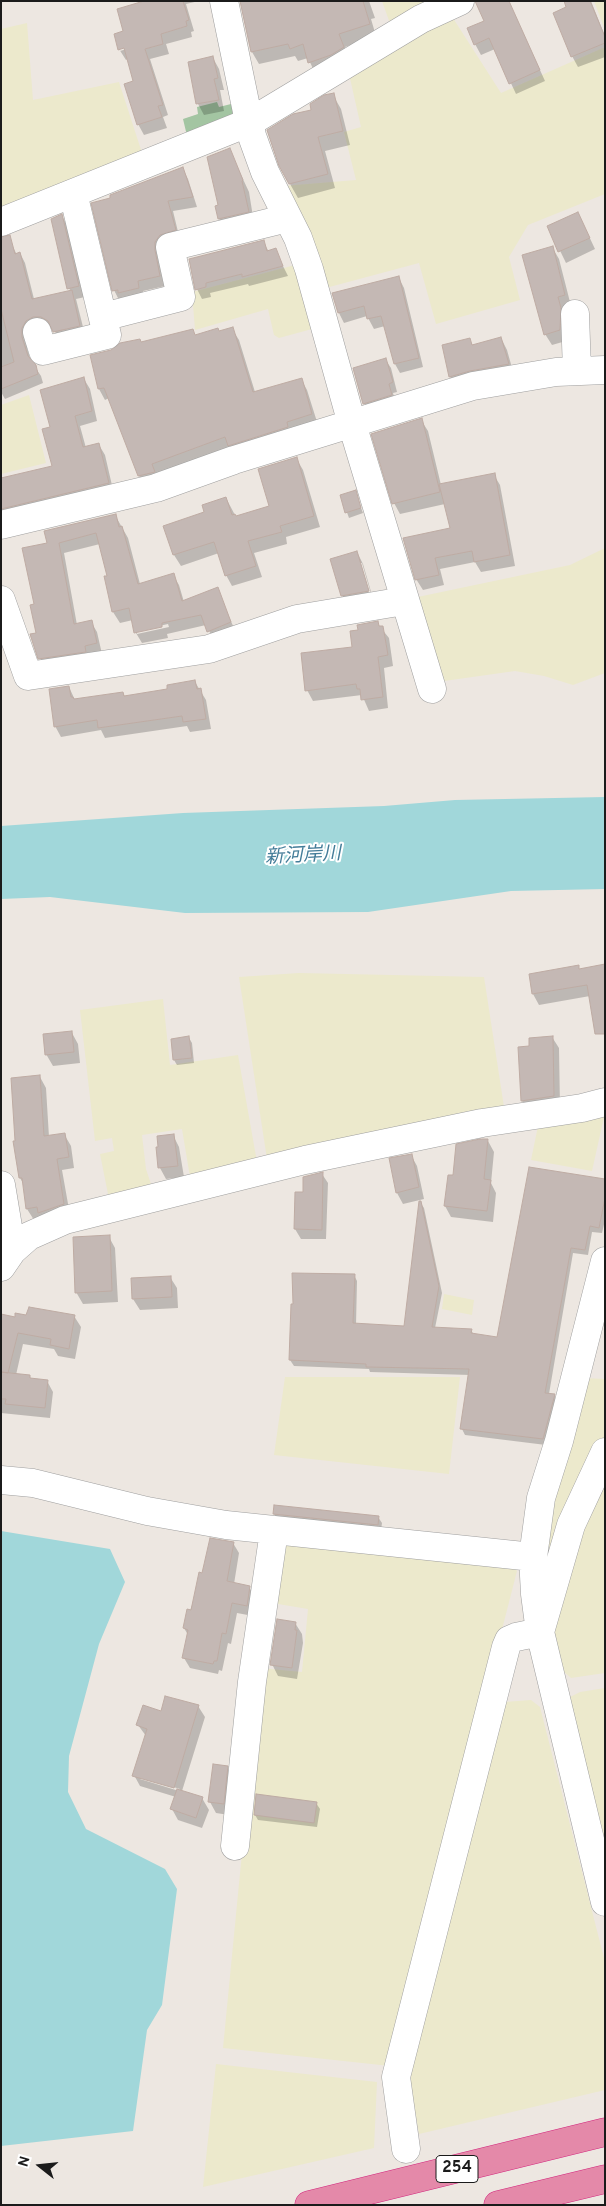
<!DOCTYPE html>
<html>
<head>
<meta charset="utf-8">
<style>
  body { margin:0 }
  #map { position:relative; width:606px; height:2206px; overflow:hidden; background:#ede7e1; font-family:Overpass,sans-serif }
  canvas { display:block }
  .frame { position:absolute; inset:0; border:2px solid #1b1b1b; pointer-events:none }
  .north { position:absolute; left:15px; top:2141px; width:50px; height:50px; -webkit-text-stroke:4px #fff; paint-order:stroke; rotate:286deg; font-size:14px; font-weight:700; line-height:20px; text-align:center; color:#1b1b1b }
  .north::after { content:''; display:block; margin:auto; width:18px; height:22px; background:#1b1b1b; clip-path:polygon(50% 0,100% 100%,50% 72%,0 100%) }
</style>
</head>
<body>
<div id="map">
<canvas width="606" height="2206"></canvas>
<div class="frame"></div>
<div class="north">N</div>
</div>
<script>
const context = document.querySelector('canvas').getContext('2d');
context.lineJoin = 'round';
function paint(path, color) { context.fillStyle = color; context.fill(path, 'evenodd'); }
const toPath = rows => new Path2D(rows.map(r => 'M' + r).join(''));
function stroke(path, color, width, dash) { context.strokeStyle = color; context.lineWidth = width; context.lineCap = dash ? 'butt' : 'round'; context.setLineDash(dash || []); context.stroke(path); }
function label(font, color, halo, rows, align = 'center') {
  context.font = font + ' Overpass,"Noto Sans JP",sans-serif'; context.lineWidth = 4; context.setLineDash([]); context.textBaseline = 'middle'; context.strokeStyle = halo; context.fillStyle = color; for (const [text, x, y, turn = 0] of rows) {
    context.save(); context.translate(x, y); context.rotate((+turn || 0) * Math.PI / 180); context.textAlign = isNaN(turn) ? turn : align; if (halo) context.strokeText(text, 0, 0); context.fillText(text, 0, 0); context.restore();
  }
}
const farmland = toPath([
  [382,1,430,1,392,29],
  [594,1,605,1,605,30],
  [451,15,501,93,605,47,605,194,528,225,509,257,520,300,436,324,419,263,322,289,283,186,356,180,344,132,361,127,349,74],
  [27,23,33,100,119,82,144,159,1,214,1,29],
  [299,264,312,329,279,338,274,335,268,309,195,330,192,292],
  [29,395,46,463,1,474,1,405],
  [605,548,605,673,573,685,544,676,515,671,437,682,413,598,570,565],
  [299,973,484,977,504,1107,267,1159,239,977],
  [163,999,170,1065,238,1055,257,1162,190,1177,182,1129,142,1135,146,1169,152,1187,109,1199,100,1154,114,1151,112,1138,95,1141,80,1010],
  [596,1115,604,1117,592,1171,531,1160,538,1126,548,1128,548,1125,555,1126,556,1123,565,1121,580,1123,581,1120,589,1121,590,1118],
  [444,1294,474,1300,472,1315,442,1309],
  [285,1377,460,1377,449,1474,274,1455],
  [583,1378,605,1379,605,1673,571,1678,563,1671,555,1642,547,1594,546,1546,550,1507],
  [287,1538,509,1559,517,1571,390,2066,223,2048,260,1668,302,1672,308,1609,272,1603],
  [605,1688,605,1845,568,1698,580,1692],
  [531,1700,540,1707,605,1962,605,2090,419,2134,408,2072,505,1702],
  [216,2064,377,2082,374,2148,203,2187]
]);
const cemetery = toPath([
  [217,102,219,107,235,103,238,119,188,140,183,119,198,114,197,107]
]);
const water = toPath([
  [605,797,605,889,511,891,368,912,185,913,50,897,1,899,1,826,183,813,384,806,455,800],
  [1,1531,110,1549,125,1582,99,1644,69,1756,68,1792,86,1829,165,1869,177,1889,162,2005,147,2030,133,2131,1,2146]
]);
const shadow = toPath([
  [148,1,199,1,186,4,194,31,191,32,192,37,166,44,169,54,150,59,168,115,163,117,167,128,144,135,138,124,135,82,128,59,126,60,119,49,124,32],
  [120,48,130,48,120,51],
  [241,1,369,1,375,18,371,19,376,36,345,47,350,60,316,75,308,58,298,61,295,56,259,64,252,52],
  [565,1,591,1,605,36,605,57,578,67,572,56,568,8],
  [510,4,545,81,516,94,495,49,481,55,475,44,485,21],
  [213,58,219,69,224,90,220,90,224,111,204,115,198,104,189,63],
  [333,95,341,109,350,145,325,151,335,188,298,198,290,184,312,111],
  [229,149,249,192,254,223,226,230,219,219],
  [183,169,188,179,197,207,173,211,180,240,165,286,143,291,144,298,119,300,114,290,112,198],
  [578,213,595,249,566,263,548,226],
  [62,216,68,227,85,297,76,299,85,335,60,341,54,330,46,326,27,338,27,348,31,361,41,376,43,383,5,399,1,392,1,239,8,237,17,255,20,253,25,263,34,299,70,292],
  [263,241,269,252,275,250,288,276,249,286,248,284,210,293,211,297,202,299,197,289],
  [552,247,559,259,571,306,566,341,552,345,545,334],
  [399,278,404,288,423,367,400,373,395,364,385,326,374,329,367,316,344,323,339,313,333,294],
  [232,329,239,340,255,392,301,379,307,390,318,425,145,487,139,476,109,398,105,400,99,389,92,356,141,343,196,336],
  [501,338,507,350,514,375,457,388,450,377,469,339,473,346],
  [385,359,391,368,397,392,393,393,396,404,369,412,364,403],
  [84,379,90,389,97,421,80,426,86,448,99,445,105,455,114,494,1,521,1,479,54,467,52,428],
  [421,420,428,431,441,485,494,475,500,485,515,566,481,572,475,562,440,569,444,585,423,590,416,579,452,529,445,504,400,514,394,503],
  [296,458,303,470,320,527,286,537,287,544,254,553,262,577,232,586,226,575,219,553,181,566,174,555,165,527,206,513,226,498,236,517,271,507],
  [355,492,363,513,349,518,341,496],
  [115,515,128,538,140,584,173,575,179,585,184,602,217,588,236,633,215,642,206,625,167,634,168,638,142,643,136,633,133,620,120,623,113,612,105,577,108,577,100,544,64,553,77,625,91,622,97,632,102,654,46,669,40,658,35,605,48,544],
  [168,624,169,627,137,634,137,631],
  [357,552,363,564,374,602,348,607,342,595],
  [360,563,362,563,372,597,370,597],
  [377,623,389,638,393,666,384,668,388,708,369,711,362,695,313,701,307,690,354,648,359,631],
  [195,682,206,700,211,729,190,732,187,726,105,738,101,730,61,737,55,726,69,687,75,700,123,693,125,697,169,690],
  [605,966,590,996,539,1005,533,994,578,967,580,970],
  [72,1033,78,1044,80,1063,53,1066,46,1054],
  [552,1037,559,1048,560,1107,529,1112,522,1101,530,1047],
  [189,1038,192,1043,194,1063,177,1065,174,1060],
  [40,1077,46,1088,49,1137,64,1134,71,1146,74,1168,62,1170,70,1215,34,1220,27,1209,24,1185,20,1178,17,1142],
  [173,1135,179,1147,184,1177,166,1179,160,1168,157,1148],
  [488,1141,494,1152,491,1183,496,1193,493,1222,451,1217,445,1206,454,1177],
  [411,1155,417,1166,424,1199,403,1204,397,1193,390,1159],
  [322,1174,328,1183,326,1239,301,1239,295,1229],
  [605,1180,605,1220,602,1233,592,1232,588,1255,573,1253,549,1394,554,1395,557,1401,546,1445,465,1435,462,1429,470,1375,370,1372,369,1369,294,1366,290,1360,293,1305,354,1275,357,1281,356,1325,406,1327,420,1202,424,1208,442,1293,435,1328,471,1330,474,1335,498,1339],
  [109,1237,115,1248,118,1302,83,1304,76,1292],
  [170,1277,177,1288,178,1308,140,1310,133,1299],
  [74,1316,81,1327,75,1359,58,1356,54,1349,23,1344,16,1375,29,1376,31,1380,47,1381,53,1392,50,1418,1,1413,1,1319],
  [274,1514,378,1517,382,1523,381,1530,277,1519],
  [233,1543,239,1553,234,1584,249,1587,255,1597,253,1616,237,1613,231,1644,228,1643,222,1671,219,1670,218,1674,190,1668,184,1658,188,1635,184,1628,203,1574],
  [295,1623,302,1634,303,1643,297,1679,278,1676,272,1664],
  [198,1706,205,1717,182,1791,202,1798,209,1810,202,1828,178,1820,172,1809,176,1797,140,1786,134,1775,146,1736,138,1725,162,1713],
  [140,1777,180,1789,179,1791,140,1779],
  [227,1767,233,1778,229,1815,216,1813,210,1802],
  [316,1803,320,1809,317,1827,258,1820,255,1815]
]);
const building = toPath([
  [144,1,183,1,189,20,186,21,187,26,161,34,163,44,145,49,163,105,158,106,162,117,137,125,124,84,133,81,124,48,118,50,114,34,123,31,117,9,144,1],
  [240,1,363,1,370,24,339,34,344,47,331,55,308,63,303,44,290,49,288,44,251,52,240,1],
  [475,1,509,1,540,70,509,84,489,38,474,45,467,28,484,21,475,1],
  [564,1,590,1,605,37,605,43,571,57,553,13,566,7,564,1],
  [213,56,218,78,214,79,219,100,196,104,188,62,213,56],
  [334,93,343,131,318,137,328,174,289,184,279,166,267,130,293,114,311,110,310,104,324,95,334,93],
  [230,148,243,180,242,181,249,212,218,219,215,206,218,205,207,157,230,148],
  [183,167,193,197,168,201,176,230,160,235,155,242,155,250,160,276,138,281,139,288,118,293,118,290,112,291,91,203,110,198,110,195,183,167],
  [578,212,590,238,558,252,547,226,578,212],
  [62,214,79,286,67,289,51,219,62,214],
  [10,235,15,254,20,252,32,299,72,290,80,326,53,332,48,321,41,317,33,317,26,321,22,328,22,337,28,356,36,365,38,374,1,389,1,367,14,362,1,309,1,237,10,235],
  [264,240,267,251,276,248,283,266,242,277,242,274,206,283,206,287,195,290,189,259,264,240],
  [553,246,565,295,558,297,561,308,560,330,544,335,522,255,553,246],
  [399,276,419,358,394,364,381,316,367,319,364,306,338,313,332,293,399,276],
  [233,327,253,392,302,378,312,414,287,422,288,427,228,446,225,437,152,464,155,472,138,476,104,388,98,389,90,355,111,350,120,343,140,339,141,342,193,329,195,335,218,328,219,331,233,327],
  [501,337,509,364,470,371,449,377,442,345,470,338,472,345,501,337],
  [386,358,393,382,389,384,392,395,363,404,353,368,386,358],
  [84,377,92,411,75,416,83,447,99,443,109,483,1,509,1,478,52,466,42,429,50,427,40,390,84,377],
  [422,418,440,492,392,504,371,434,422,418],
  [297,457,314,516,280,526,282,532,248,541,256,566,225,576,214,542,173,555,163,526,204,512,202,505,226,497,232,515,235,514,236,516,269,506,258,469,297,457],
  [495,473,510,555,474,562,472,551,435,558,439,575,415,580,403,538,450,528,439,484,495,473],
  [356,490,361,508,345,513,340,495,356,490],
  [116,514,119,527,122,526,138,584,174,573,182,601,218,587,231,622,207,632,201,615,162,623,162,627,134,633,129,608,112,612,104,576,107,576,96,533,59,543,74,624,92,620,97,643,85,646,86,652,38,659,30,634,36,633,30,605,34,604,22,548,47,543,44,531,116,514],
  [357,551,369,591,341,596,330,559,357,551],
  [378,621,379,626,383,626,388,655,378,657,383,697,361,700,360,689,357,689,356,684,305,691,301,653,352,647,350,631,358,630,357,625,378,621],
  [195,680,197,689,201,688,206,719,183,722,182,716,98,728,97,720,54,727,49,689,69,686,71,697,73,697,74,699,123,692,124,696,167,689,167,685,195,680],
  [605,964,605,1034,595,1034,587,985,532,994,529,974,579,965,579,969,605,964],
  [72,1031,74,1052,45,1055,43,1034,72,1031],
  [189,1036,192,1058,173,1060,171,1039,189,1036],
  [553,1036,554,1096,521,1101,518,1047,529,1046,529,1038,553,1036],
  [40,1075,44,1136,65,1133,69,1157,57,1159,64,1204,38,1213,37,1207,26,1209,22,1178,19,1178,13,1141,15,1141,11,1078,40,1075],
  [174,1134,178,1166,158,1168,156,1147,158,1147,157,1136,174,1134],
  [480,1139,488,1139,484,1179,491,1180,487,1211,444,1206,448,1175,453,1175,456,1144,480,1139],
  [412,1154,419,1187,396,1193,389,1158,412,1154],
  [529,1167,605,1179,605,1198,599,1228,590,1226,585,1250,571,1248,545,1393,555,1394,543,1439,460,1429,469,1369,366,1367,366,1364,289,1360,291,1304,293,1304,292,1273,355,1274,353,1323,404,1326,419,1201,421,1201,439,1286,432,1327,472,1329,471,1333,497,1337,529,1167],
  [323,1172,322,1230,294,1229,295,1192,303,1192,303,1177,323,1172],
  [110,1235,112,1291,75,1293,73,1237,110,1235],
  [171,1276,172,1297,132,1299,131,1278,171,1276],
  [29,1307,75,1315,69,1349,50,1345,51,1339,18,1333,8,1373,1,1372,1,1314,15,1317,15,1313,26,1315,29,1307],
  [1,1372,30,1375,30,1378,48,1380,45,1408,5,1404,6,1399,1,1399,1,1372],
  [274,1505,379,1516,378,1525,273,1514,274,1505],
  [210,1538,234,1542,227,1581,250,1586,247,1606,232,1603,226,1634,222,1633,217,1661,214,1661,213,1664,182,1658,188,1630,183,1628,187,1609,191,1610,199,1572,202,1573,210,1538],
  [277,1619,296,1622,295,1630,297,1630,292,1668,270,1665,277,1619],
  [165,1696,199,1705,174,1788,132,1776,147,1729,136,1725,143,1705,161,1711,165,1696],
  [213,1764,228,1766,224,1804,208,1802,213,1764],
  [177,1789,203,1797,196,1818,170,1809,177,1789],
  [256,1794,317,1802,314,1823,254,1815,256,1794]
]);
const minor = toPath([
  [224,1,252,136,265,172,298,238,309,269,352,424,432,689],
  [1,222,250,122,421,19,460,1],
  [575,314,577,371],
  [103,317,181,297,170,247,288,218],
  [37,332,43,351,107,335,73,193],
  [1,525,156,488,234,460,473,386,556,372,605,370],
  [1,600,28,676,209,649,297,619,404,601],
  [1,1185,12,1251],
  [605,1261,559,1441,541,1498,533,1557,535,1594,540,1632,605,1902],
  [1,1267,12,1251,29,1236,65,1220,305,1160,482,1123,582,1108,605,1102],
  [1,1480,33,1483,147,1511,226,1525,533,1557],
  [235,1846,252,1682,274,1531],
  [406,2149,396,2077,506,1647,509,1640,516,1637,540,1632,571,1525,605,1452]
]);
const highway = toPath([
  [309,2205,605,2132],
  [498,2205,605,2179]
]);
const shields = [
  [457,2169,42]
];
const shieldNames = [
  ["254",457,2169]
];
const waterNames = [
  ["新河岸川",303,857,-3]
];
paint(farmland, '#ece9cc');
paint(cemetery, '#a3c5a2');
paint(water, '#a1d7da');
paint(shadow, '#0003');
paint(building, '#c4b8b4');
stroke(building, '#beaba3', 1);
stroke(minor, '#9f9f9f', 29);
stroke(highway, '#d2277e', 29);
stroke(minor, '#fff', 28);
stroke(highway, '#e489a9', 28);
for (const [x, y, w] of shields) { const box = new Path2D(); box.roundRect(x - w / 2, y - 13.5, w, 27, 4); context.fillStyle = '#fff'; context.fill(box); stroke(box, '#1b1b1b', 1); }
label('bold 16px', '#1b1b1b', null, shieldNames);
label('italic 19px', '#447d99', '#fff', waterNames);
</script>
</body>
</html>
